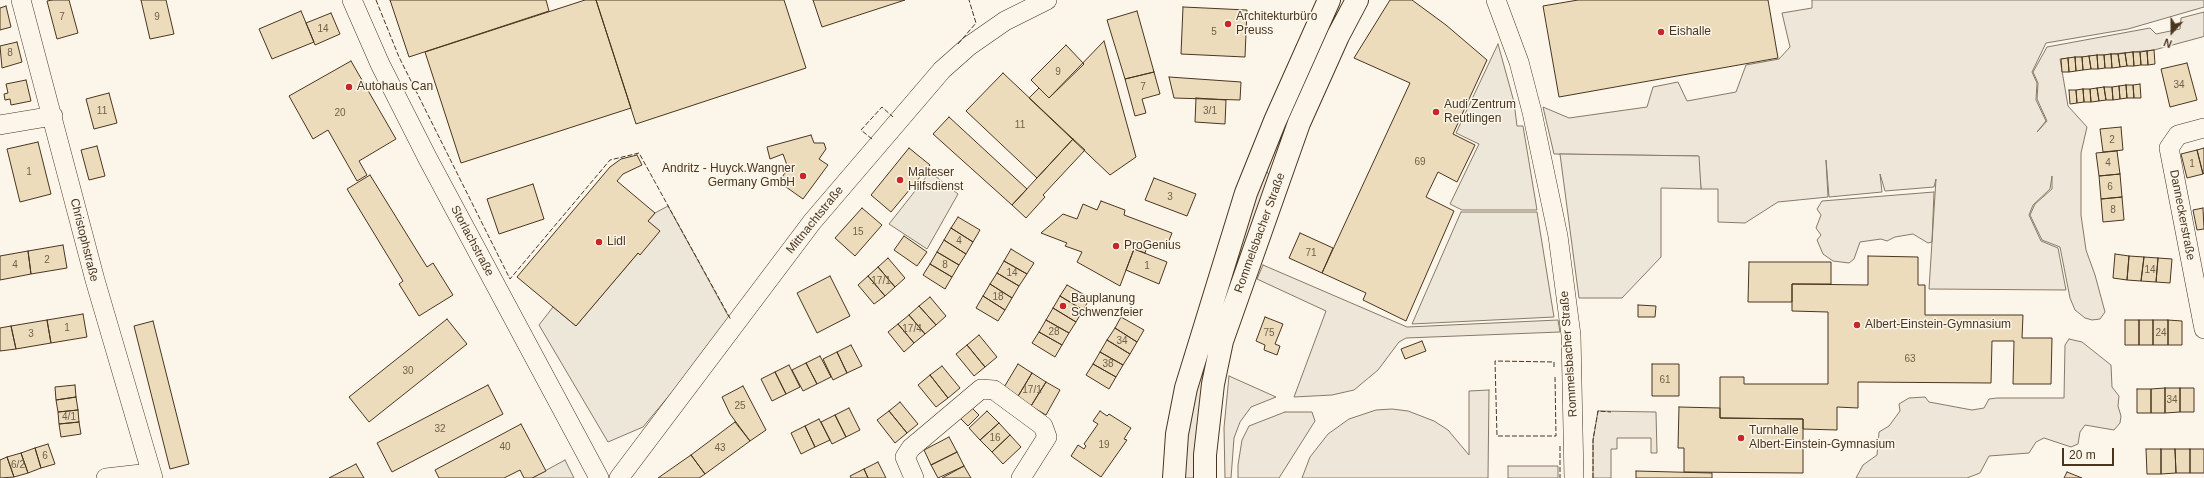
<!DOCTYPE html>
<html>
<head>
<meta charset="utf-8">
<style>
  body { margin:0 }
  #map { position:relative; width:2204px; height:478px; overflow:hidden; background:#fbf6e9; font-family:Arial,sans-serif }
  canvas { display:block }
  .north { position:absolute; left:2152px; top:12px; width:40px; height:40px; -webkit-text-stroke:3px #fbf6e9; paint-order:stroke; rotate:201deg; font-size:11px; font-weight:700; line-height:16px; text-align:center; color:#4a3520 }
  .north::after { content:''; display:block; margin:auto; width:14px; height:18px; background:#4a3520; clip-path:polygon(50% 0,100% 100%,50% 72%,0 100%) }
  .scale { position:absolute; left:2062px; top:448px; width:52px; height:18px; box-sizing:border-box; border:2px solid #4a3520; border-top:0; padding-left:5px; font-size:12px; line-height:14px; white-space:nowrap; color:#4a3520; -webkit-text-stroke:3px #fbf6e9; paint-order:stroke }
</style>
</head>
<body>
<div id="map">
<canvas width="2204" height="478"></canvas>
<div class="north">N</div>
<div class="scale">20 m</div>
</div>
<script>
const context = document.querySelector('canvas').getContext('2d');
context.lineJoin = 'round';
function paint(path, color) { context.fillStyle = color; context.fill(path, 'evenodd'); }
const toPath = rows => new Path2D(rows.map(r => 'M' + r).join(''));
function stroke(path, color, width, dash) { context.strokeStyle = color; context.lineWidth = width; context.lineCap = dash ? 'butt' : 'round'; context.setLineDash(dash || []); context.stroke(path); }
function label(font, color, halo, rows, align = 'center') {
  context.font = font + ' Arial,sans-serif'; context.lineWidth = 3; context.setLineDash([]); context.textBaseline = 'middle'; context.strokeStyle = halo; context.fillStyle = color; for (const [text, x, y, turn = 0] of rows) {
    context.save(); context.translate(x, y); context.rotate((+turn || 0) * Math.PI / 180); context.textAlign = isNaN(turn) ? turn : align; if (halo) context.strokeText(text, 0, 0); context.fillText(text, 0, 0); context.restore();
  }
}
const green = toPath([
  [1812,0,2204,0,2204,7,2128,29,2046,43,2032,72,2037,83,2036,100,2046,121,2037,132,2047,121,2037,99,2038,83,2033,72,2047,47,2150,28,2156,34,2180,29,2181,18,2204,12,2204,36,2202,37,2154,50,2060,59,2068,106,2087,127,2081,153,2081,215,2086,250,2095,275,2105,312,2100,319,2092,320,2085,318,2075,310,2070,298,2060,247,2042,240,2030,215,2035,204,2052,189,2052,176,2050,189,2033,205,2029,215,2041,241,2058,248,2066,290,1929,289,1936,179,1934,187,1885,191,1880,174,1882,192,1829,197,1826,160,1828,197,1778,202,1745,223,1718,222,1718,189,1701,189,1698,156,1554,154,1543,107,1569,118,1647,107,1653,87,1678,82,1687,101,1736,92,1746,65,1779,59,1790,47,1782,13,1812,8,1812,0],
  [1267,172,1271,177,1221,309,1194,475,1193,478,1182,478,1188,417,1243,228,1265,173,1267,172],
  [1934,192,1932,242,1928,243,1913,234,1895,237,1887,241,1881,239,1860,242,1854,259,1849,263,1833,261,1823,254,1817,240,1821,235,1816,228,1821,215,1817,209,1822,201,1934,192],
  [1263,265,1407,327,1558,320,1560,332,1406,338,1399,342,1378,370,1354,390,1332,395,1294,397,1326,311,1257,279,1263,265],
  [2069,339,2082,342,2111,365,2112,387,2119,396,2118,406,2121,416,2120,423,2114,430,2085,425,2080,432,2078,444,2071,447,2044,438,2036,442,2029,453,1989,456,1980,473,1967,478,1856,478,1863,465,1877,455,1879,432,1889,426,1900,411,1899,404,1909,398,1925,397,1929,402,1972,410,1984,408,1989,399,1997,398,2064,398,2065,345,2069,339],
  [1229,376,1276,397,1251,407,1240,422,1234,438,1231,478,1225,478,1224,428,1229,376],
  [1489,390,1488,478,1302,478,1310,457,1328,434,1349,419,1376,410,1392,409,1408,411,1434,421,1448,430,1469,455,1469,391,1489,390],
  [1598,411,1656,412,1657,453,1651,453,1651,438,1617,438,1617,449,1611,449,1611,478,1593,478,1593,440,1598,411],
  [1285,412,1312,412,1315,421,1279,478,1238,478,1238,465,1242,440,1249,426,1285,412],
  [1508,466,1558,466,1558,478,1508,478,1508,466]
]);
const parking = toPath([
  [1498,44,1514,102,1517,126,1523,126,1537,210,1462,210,1450,204,1479,144,1456,133,1498,44],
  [1560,154,1699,156,1701,189,1661,188,1661,257,1622,298,1579,298,1560,154],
  [930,172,958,194,927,249,889,224,930,172],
  [668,206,731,321,643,427,608,442,539,325,553,307,576,326,638,253,640,255,648,221,655,213,668,206],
  [1461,212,1537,212,1554,317,1412,324,1461,212],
  [565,460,574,478,532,478,565,460]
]);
const building = toPath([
  [52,0,69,0,78,33,57,39,47,1,52,0],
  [141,0,166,0,174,34,150,39,141,0],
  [390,0,546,0,549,11,409,57,390,0],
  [585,0,596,0,631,108,461,163,425,52,585,0],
  [596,0,784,0,806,68,636,124,596,0],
  [813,0,905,0,822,27,813,0],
  [1390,0,1412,0,1446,25,1487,60,1453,134,1475,145,1457,182,1438,172,1426,197,1454,211,1406,321,1363,300,1366,293,1322,273,1410,83,1354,58,1390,0],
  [1578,0,1768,0,1778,58,1559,97,1543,6,1578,0],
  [6,6,11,27,0,30,0,8,6,6],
  [1183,7,1247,10,1245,57,1181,54,1183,7],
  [301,11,314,42,272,59,259,29,301,11],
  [1137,11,1154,72,1125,79,1107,20,1137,11],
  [331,13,340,34,315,45,306,23,331,13],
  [1104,41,1136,157,1110,175,1029,98,1039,88,1049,98,1104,41],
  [17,42,22,62,2,68,0,46,17,42],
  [1066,45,1084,64,1049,98,1031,80,1066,45],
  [2154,50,2155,64,2148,65,2147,51,2154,50],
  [2147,51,2148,65,2141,65,2140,52,2147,51],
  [2133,52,2140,52,2141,65,2134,66,2133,52],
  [2133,52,2134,66,2127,66,2125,53,2133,52],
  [2125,53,2127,66,2120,67,2118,54,2125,53],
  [2111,54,2118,54,2120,67,2112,68,2111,54],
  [2111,54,2112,68,2105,68,2104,55,2111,54],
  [2097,55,2098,69,2091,69,2089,56,2097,55],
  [2097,55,2104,55,2105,68,2098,69,2097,55],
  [2089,56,2091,69,2083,70,2082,57,2089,56],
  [2075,57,2076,71,2069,72,2068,58,2075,57],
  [2075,57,2082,57,2083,70,2076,71,2075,57],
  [2068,58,2069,72,2062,72,2061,59,2068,58],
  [351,61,396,139,359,161,367,175,357,181,328,130,313,139,289,96,351,61],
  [2187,63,2197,100,2170,107,2161,69,2187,63],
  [1154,72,1160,94,1142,99,1146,113,1135,116,1125,79,1154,72],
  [1003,73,1073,139,1037,178,966,111,1003,73],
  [1169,77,1241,82,1240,100,1174,98,1169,77],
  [26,80,31,101,11,105,10,99,5,100,4,94,8,93,6,84,26,80],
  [2140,84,2141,98,2134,98,2133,85,2140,84],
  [2126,85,2133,85,2134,98,2127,98,2126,85],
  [2126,85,2127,98,2120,99,2119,86,2126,85],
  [2119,86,2120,99,2113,100,2112,87,2119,86],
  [2104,87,2112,87,2113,100,2106,100,2104,87],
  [2104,87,2106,100,2099,101,2097,88,2104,87],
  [2097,88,2099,101,2091,102,2090,89,2097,88],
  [2083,89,2090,89,2091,102,2084,102,2083,89],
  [2083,89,2084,102,2077,103,2076,90,2083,89],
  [2069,90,2076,90,2077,103,2070,104,2069,90],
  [109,93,117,123,94,129,86,99,109,93],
  [1196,98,1226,100,1225,124,1195,122,1196,98],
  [949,117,1027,189,1012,205,933,134,949,117],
  [2121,127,2123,150,2103,152,2100,129,2121,127],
  [811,135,814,143,824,143,826,149,819,159,828,165,803,199,779,182,788,168,783,154,770,159,767,147,811,135],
  [1073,139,1085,150,1043,195,1045,197,1026,218,1012,205,1073,139],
  [38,142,51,194,20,202,7,149,38,142],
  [97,146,105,176,89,180,81,150,97,146],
  [909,148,930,165,891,212,871,195,909,148],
  [2204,148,2204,173,2203,174,2197,150,2204,148],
  [2197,150,2203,174,2187,178,2181,154,2197,150],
  [2117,151,2120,174,2099,176,2096,153,2117,151],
  [637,155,642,165,623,174,617,181,655,213,648,221,660,231,640,255,638,253,576,326,517,277,610,167,621,159,637,155],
  [2120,174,2122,197,2101,199,2099,176,2120,174],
  [370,175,427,267,433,263,453,295,419,316,399,284,403,281,347,189,370,175],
  [1154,178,1196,194,1187,216,1145,200,1154,178],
  [533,184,544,219,499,234,487,199,533,184],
  [2122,197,2124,220,2103,222,2101,199,2122,197],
  [1101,201,1125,210,1124,215,1172,233,1166,248,1149,241,1145,253,1134,249,1120,286,1077,262,1082,252,1065,246,1067,243,1041,233,1063,214,1077,219,1083,204,1097,210,1101,201],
  [862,208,882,225,855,256,835,238,862,208],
  [2203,208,2204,229,2197,230,2193,210,2203,208],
  [958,217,980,230,973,242,951,228,958,217],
  [951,228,973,242,966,254,944,240,951,228],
  [1300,233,1333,248,1322,273,1289,258,1300,233],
  [904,236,927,252,917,266,894,250,904,236],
  [944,240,966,254,959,265,937,252,944,240],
  [63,245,67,268,31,274,28,251,63,245],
  [1011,249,1034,263,1027,274,1004,261,1011,249],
  [1134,249,1167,262,1159,284,1126,270,1134,249],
  [28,251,31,274,0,280,0,256,28,251],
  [937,252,959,265,952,277,930,264,937,252],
  [2115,254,2129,256,2127,280,2113,278,2115,254],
  [1868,256,1918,257,1918,285,1925,285,1925,315,2023,315,2022,338,2052,338,2051,384,2013,384,2014,341,1992,341,1991,383,1858,382,1858,408,1837,407,1837,430,1803,429,1803,419,1720,418,1720,377,1744,377,1744,384,1828,384,1828,312,1792,311,1792,284,1868,285,1868,256],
  [2129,256,2144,257,2141,281,2127,280,2129,256],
  [2144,257,2158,258,2156,282,2141,281,2144,257],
  [888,258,905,278,895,287,878,267,888,258],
  [2158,258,2172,259,2170,283,2156,282,2158,258],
  [1004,261,1027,274,1019,286,997,273,1004,261],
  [1749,262,1831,262,1831,284,1792,284,1792,302,1748,302,1749,262],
  [930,264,952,277,945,289,923,275,930,264],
  [878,267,895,287,885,296,868,276,878,267],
  [997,273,1019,286,1012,298,990,284,997,273],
  [830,276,850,316,817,333,797,293,830,276],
  [868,276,885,296,874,304,858,285,868,276],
  [990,284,1012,298,1005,310,983,296,990,284],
  [1067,285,1090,298,1083,310,1060,296,1067,285],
  [983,296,1005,310,998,321,976,308,983,296],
  [1060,296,1083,310,1076,322,1053,308,1060,296],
  [930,297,946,316,936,325,919,306,930,297],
  [1638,305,1656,306,1655,317,1638,317,1638,305],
  [919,306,936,325,925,334,909,315,919,306],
  [1053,308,1076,322,1069,333,1046,320,1053,308],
  [83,314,87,337,51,343,47,320,83,314],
  [909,315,925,334,914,343,898,324,909,315],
  [1121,317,1144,330,1137,342,1115,328,1121,317],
  [1265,317,1283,324,1275,344,1280,346,1277,355,1264,350,1265,345,1256,341,1265,317],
  [447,319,467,344,369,422,349,397,447,319],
  [47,320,51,343,16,349,11,326,47,320],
  [1046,320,1069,333,1062,345,1039,332,1046,320],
  [2125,320,2139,320,2139,345,2125,345,2125,320],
  [2139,320,2153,320,2153,345,2139,345,2139,320],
  [2153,320,2168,320,2168,345,2153,345,2153,320],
  [2168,320,2182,321,2182,345,2168,345,2168,320],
  [153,321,189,464,170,469,134,326,153,321],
  [898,324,914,343,904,352,888,332,898,324],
  [11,326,16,349,0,351,0,328,11,326],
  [1115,328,1137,342,1130,354,1107,340,1115,328],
  [1039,332,1062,345,1055,357,1032,343,1039,332],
  [979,335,997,357,985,367,967,345,979,335],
  [1107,340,1130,354,1123,365,1100,352,1107,340],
  [1422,341,1426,351,1405,359,1401,349,1422,341],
  [851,345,862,366,847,373,837,352,851,345],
  [967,345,985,367,974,376,956,354,967,345],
  [837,352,847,373,833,380,823,359,837,352],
  [1100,352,1123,365,1116,377,1093,364,1100,352],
  [820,356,831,377,817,384,806,363,820,356],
  [806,363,817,384,803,391,792,370,806,363],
  [1018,364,1032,373,1017,398,1003,389,1018,364],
  [1093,364,1116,377,1109,389,1086,375,1093,364],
  [1652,364,1679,364,1679,396,1652,396,1652,364],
  [789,365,800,387,786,394,775,372,789,365],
  [942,366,960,388,948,398,930,375,942,366],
  [775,372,786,394,772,401,761,379,775,372],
  [1032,373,1046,382,1031,406,1017,398,1032,373],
  [930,375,948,398,936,407,918,385,930,375],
  [1046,382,1060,390,1046,415,1031,406,1046,382],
  [75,385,76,397,56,400,55,387,75,385],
  [488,385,503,414,392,472,377,443,488,385],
  [743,386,766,430,750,441,730,414,722,397,743,386],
  [2165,388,2180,388,2180,412,2165,413,2165,388],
  [2165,388,2165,413,2151,413,2151,389,2165,388],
  [2180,388,2194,388,2194,412,2180,412,2180,388],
  [2137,389,2151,389,2151,413,2137,413,2137,389],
  [76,397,78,410,58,412,56,400,76,397],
  [900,402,918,424,907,433,889,411,900,402],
  [969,405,979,415,968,426,958,416,969,405],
  [1679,407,1720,408,1720,418,1803,419,1803,473,1684,472,1684,448,1678,448,1679,407],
  [849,408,860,430,846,437,835,415,849,408],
  [78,410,79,422,59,424,58,412,78,410],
  [889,411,907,433,895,443,877,420,889,411],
  [987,411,999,423,980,440,969,428,987,411],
  [1100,411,1107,416,1109,414,1131,428,1124,439,1127,440,1101,477,1071,456,1078,445,1084,449,1086,446,1084,444,1098,424,1093,421,1100,411],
  [835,415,846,437,832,444,821,422,835,415],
  [819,419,830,440,815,447,805,426,819,419],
  [79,422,81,434,61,437,59,424,79,422],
  [735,422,750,441,705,474,691,455,735,422],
  [999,423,1010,435,992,452,980,440,999,423],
  [521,424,546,471,532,478,524,478,520,470,504,478,439,478,435,470,521,424],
  [805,426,815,447,801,454,791,433,805,426],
  [1010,435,1021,447,1003,464,992,452,1010,435],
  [949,437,957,452,931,465,924,450,949,437],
  [48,444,55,464,41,468,35,448,48,444],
  [35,448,41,468,28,473,21,453,35,448],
  [2146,449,2161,449,2161,474,2147,474,2146,449],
  [2161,449,2175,449,2176,473,2161,474,2161,449],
  [2175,449,2190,449,2190,473,2176,473,2175,449],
  [2190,449,2204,449,2204,473,2190,473,2190,449],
  [957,452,964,466,938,478,931,465,957,452],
  [21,453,28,473,14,477,7,457,21,453],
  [691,455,705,474,699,478,658,478,691,455],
  [7,457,14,477,0,478,0,460,7,457],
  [878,462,886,478,868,478,864,469,878,462],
  [356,464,364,478,329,478,356,464],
  [964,466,971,478,942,478,964,466],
  [864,469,868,478,851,478,850,476,864,469],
  [1636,471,1712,473,1712,478,1636,478,1636,471],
  [2067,472,2082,478,2064,478,2067,472]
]);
const minor = toPath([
  [21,0,95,280,153,478],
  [352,0,380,64,428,159,599,478],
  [1496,0,1519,62,1532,112,1558,236,1571,335,1574,478],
  [0,125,53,116],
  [2204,128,2178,135,2169,148,2204,329],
  [106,478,150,473],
  [619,478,812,222,942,70,969,46,1005,21,1047,0],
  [914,478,905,457,911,448,981,389,994,390,1043,426,1047,437,1021,478]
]);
const major = toPath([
  [1174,478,1177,434,1186,388,1246,193,1275,121,1329,0],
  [1205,478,1205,455,1213,384,1222,341,1299,123,1338,36,1357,0]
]);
const fence = toPath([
  [376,0,399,57,510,279,610,160,639,153,731,320],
  [958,44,976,23,969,0],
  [872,139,861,130,882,107,893,117],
  [1554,367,1554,362,1495,361,1497,436,1556,436,1555,376],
  [1560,446,1560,478],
  [1593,478,1593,440,1598,411,1611,412]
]);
const markers = [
  [1228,24,4,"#c62828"],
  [1661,32,4,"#c62828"],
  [349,87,4,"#c62828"],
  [1436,112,4,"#c62828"],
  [803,176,4,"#c62828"],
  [900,180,4,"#c62828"],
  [599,242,4,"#c62828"],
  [1116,246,4,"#c62828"],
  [1063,306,4,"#c62828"],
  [1857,325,4,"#c62828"],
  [1741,438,4,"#c62828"]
];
const numberNames = [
  ["7",62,17],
  ["9",157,17],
  ["14",323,29],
  ["5",1214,32],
  ["8",10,53],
  ["9",1058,72],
  ["34",2179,85],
  ["7",1143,87],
  ["11",102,111],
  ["3/1",1210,111],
  ["20",340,113],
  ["11",1020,125],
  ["2",2112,140],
  ["69",1420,162],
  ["4",2108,163],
  ["1",2192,164],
  ["1",29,172],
  ["6",2110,187],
  ["3",1170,197],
  ["8",2113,210],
  ["15",858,232],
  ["4",959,241],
  ["71",1311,253],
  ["2",47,260],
  ["4",15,265],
  ["8",945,265],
  ["1",1147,266],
  ["14",2150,270],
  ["14",1012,273],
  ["17/1",881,281],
  ["18",998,297],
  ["1",67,328],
  ["17/4",912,329],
  ["28",1054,332],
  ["75",1269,333],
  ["24",2161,333],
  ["3",31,334],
  ["34",1122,341],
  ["63",1910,359],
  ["38",1108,364],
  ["30",408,371],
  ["61",1665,380],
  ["17/1",1032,390],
  ["34",2172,400],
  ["25",740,406],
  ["4/1",69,417],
  ["32",440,429],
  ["16",995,438],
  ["19",1104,445],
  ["40",505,447],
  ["43",720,448],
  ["6",45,456],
  ["6/2",18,465]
];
const poiNames = [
  ["Architekturbüro",1236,17],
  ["Preuss",1236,31],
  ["Eishalle",1669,32],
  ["Autohaus Can",357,87],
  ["Audi Zentrum",1444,105],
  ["Reutlingen",1444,119],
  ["Andritz - Huyck.Wangner",795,169,"right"],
  ["Germany GmbH",795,183,"right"],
  ["Malteser",908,173],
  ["Hilfsdienst",908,187],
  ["Lidl",607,242],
  ["ProGenius",1124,246],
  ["Bauplanung",1071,299],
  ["Schwenzfeier",1071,313],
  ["Albert-Einstein-Gymnasium",1865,325],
  ["Turnhalle",1749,431],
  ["Albert-Einstein-Gymnasium",1749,445]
];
const streetNames = [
  ["Danneckerstraße",2182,215,79],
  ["Mittnachtstraße",815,220,-51],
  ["Rommelsbacher Straße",1260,233,-70],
  ["Christophstraße",84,240,76],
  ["Storlachstraße",472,241,62],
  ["Rommelsbacher Straße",1569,354,-94]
];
paint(green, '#ede6d9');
stroke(green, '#887966', 1);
paint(parking, '#ede7d9');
stroke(parking, '#887966', 1);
paint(building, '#ecdcbc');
stroke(building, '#4a3520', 1);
stroke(minor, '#4a3520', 20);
stroke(major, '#4a3520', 24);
stroke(minor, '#fbf6e9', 19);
stroke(major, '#fbf6e9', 22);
stroke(fence, '#4a3520', 1, [5, 2]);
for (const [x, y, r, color] of markers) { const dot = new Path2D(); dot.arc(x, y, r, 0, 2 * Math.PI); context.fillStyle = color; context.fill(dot); stroke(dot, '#fbf6e9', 1.5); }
label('10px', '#725f47', null, numberNames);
label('12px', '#4a3520', '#fbf6e9', poiNames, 'left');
label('12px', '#4a3520', '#fbf6e9', streetNames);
</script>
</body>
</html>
